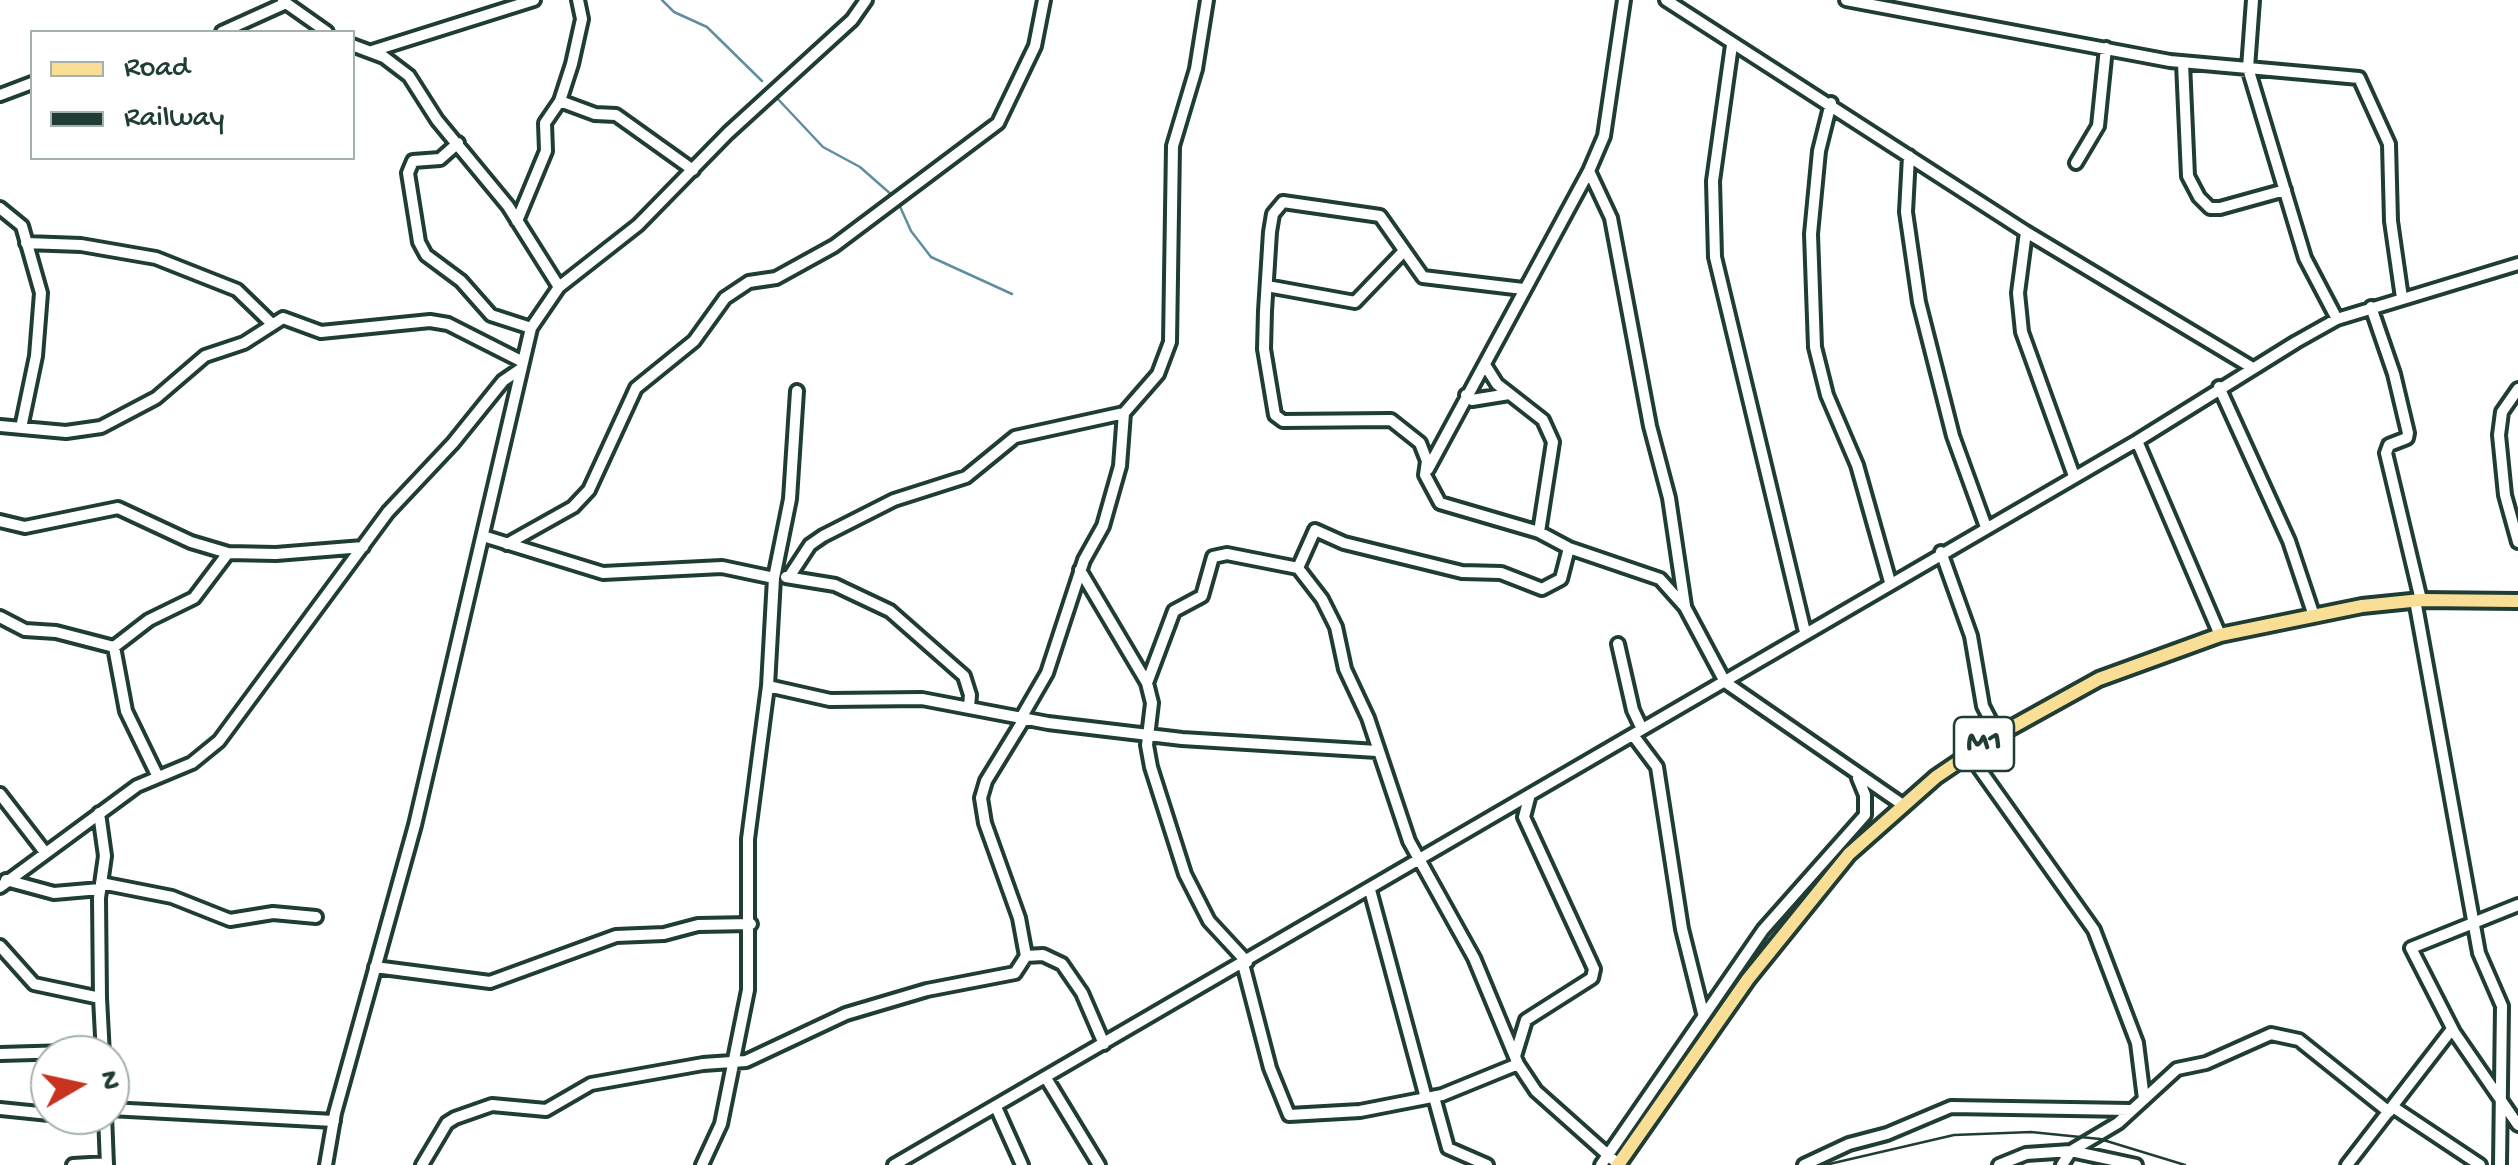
<!DOCTYPE html>
<html>
<head>
<meta charset="utf-8">
<style>
  body { margin:0 }
  #map { position:relative; width:2518px; height:1165px; overflow:hidden; background:#fff; font-family:"Gochi Hand",sans-serif }
  canvas { display:block }
  .legend { position:absolute; left:30px; top:30px; width:325px; height:130px; box-sizing:border-box; background:#fff; border:2px solid #a5b1ae; margin:0; padding:12px 18px; list-style:none; font-size:30px; color:#1f3d34 }
  .legend li { display:flex; align-items:center; gap:20px; height:50px }
  .legend b { width:50px; border:2px solid #a5b1ae }
  .north { position:absolute; left:30px; top:1035px; width:100px; height:100px; box-sizing:border-box; background:#fff; border:2px solid #a5b1ae; border-radius:50%; rotate:81deg; font-size:28px; font-weight:700; line-height:40px; text-align:center; color:#1f3d34 }
  .north::after { content:''; display:block; margin:auto; width:35px; height:45px; background:#c8321e; clip-path:polygon(50% 0,100% 100%,50% 72%,0 100%) }
</style>
</head>
<body>
<div id="map">
<canvas width="2518" height="1165"></canvas>
<ul class="legend">
<li><b style="height:12px;background:#f9df96"></b>Road</li>
<li><b style="height:12px;background:#1f3d34"></b>Railway</li>
</ul>
<div class="north">N</div>
</div>
<script>
const context = document.querySelector('canvas').getContext('2d');
context.lineJoin = 'round';
const toPath = rows => new Path2D(rows.map(r => 'M' + r).join(''));
function stroke(path, color, width, dash) { context.strokeStyle = color; context.lineWidth = width; context.lineCap = dash ? 'butt' : 'round'; context.setLineDash(dash || []); context.stroke(path); }
function label(font, color, halo, rows, align = 'center') {
  context.font = font + ' "Gochi Hand",sans-serif'; context.lineWidth = 8; context.setLineDash([]); context.textBaseline = 'middle'; context.strokeStyle = halo; context.fillStyle = color; for (const [text, x, y, turn = 0] of rows) {
    context.save(); context.translate(x, y); context.rotate((+turn || 0) * Math.PI / 180); context.textAlign = isNaN(turn) ? turn : align; if (halo) context.strokeText(text, 0, 0); context.fillText(text, 0, 0); context.restore();
  }
}
const stream = toPath([
  [662,0,674,12,707,27,762,81],
  [776,97,823,147,860,167,893,196],
  [898,202,911,231,931,257,1012,294]
]);
const minor = toPath([
  [1624,0,1604,136,1589,171,1611,218,1650,426,1669,498,1685,606],
  [1666,0,2026,232,2251,367],
  [1846,0,2170,61,2359,78,2389,144,2391,221,2402,298],
  [2253,0,2248,68,2305,258,2337,319],
  [283,1,327,32],
  [222,32,284,4],
  [352,45,384,57,409,76,437,120,508,206,559,287],
  [1732,45,1713,181,1715,257,1805,632],
  [372,51,534,0],
  [2183,63,2188,176,2199,197,2210,208,2220,208,2285,190],
  [0,95,32,83],
  [560,101,595,114,616,115,693,170],
  [1831,103,1819,151,1811,234,1815,347,1827,395,1857,465,1890,582],
  [458,143,440,159,413,161,408,173,419,242,426,255,461,281,491,315,531,328],
  [1909,156,1906,212,1919,302,1953,436,1986,527],
  [2076,163,2098,126,2106,48],
  [0,208,22,226,41,293,36,356,21,428],
  [517,221,546,151,545,123,560,101,572,64,582,19,578,0],
  [2026,232,2018,293,2022,332,2074,476],
  [26,243,81,245,156,258,237,290,271,323],
  [1267,286,1355,302,1403,252],
  [1523,289,1423,277,1380,216,1283,202,1273,214,1270,232,1265,311,1264,349,1275,415,1283,421,1391,420,1420,443,1427,461,1425,475,1440,503,1539,532,1569,548,1660,579,1685,607,1725,682,1903,805],
  [2371,307,2394,374,2408,433,2407,438,2389,445,2386,453,2421,600],
  [1485,365,1497,384,1543,420,1553,442,1539,532],
  [2219,387,2289,541,2313,613],
  [2518,389,2502,412,2499,435,2505,495,2518,542],
  [1466,395,1472,400,1509,394],
  [0,426,66,432,101,427,156,398,205,356,244,343,283,318,321,332,430,321,448,324,521,361],
  [2137,441,2220,635],
  [1428,469,1589,171],
  [0,521,25,527,118,508,191,542,228,553,276,554,363,547],
  [483,536,603,573,722,567,774,578],
  [507,544,573,507,589,490,636,388,694,341,725,298,749,282,776,278,834,246,998,123,1035,46,1044,0],
  [1941,552,1971,636,1983,706,1998,735],
  [1298,568,1315,530,1344,543,1462,572,1501,573,1542,589,1561,579,1569,548],
  [1080,570,1147,683,1152,703,1147,745,1151,767,1185,874,1209,921,1247,962],
  [786,577,835,585,890,611,964,676,970,695,969,707],
  [789,577,810,545,823,536,894,500,966,477,1015,437,1124,413],
  [2415,600,2479,953,2502,1006,2500,1165],
  [0,617,25,630,56,632,114,647],
  [1618,644,1633,710,1642,729],
  [1147,683,1174,611,1202,596,1213,557,1227,554,1298,568,1322,599,1336,627,1345,669,1368,718,1409,841,1474,958,1518,1064,1536,1091,1618,1164],
  [768,686,830,700,922,699,1048,723,1182,739,1377,751],
  [1021,718,1047,673,1084,560,1103,526,1120,466,1124,413,1158,374,1170,342,1173,146,1196,69,1207,0],
  [1024,719,986,781,981,798,985,823,1019,918,1026,956,1043,955,1062,964,1082,993,1104,1044],
  [1633,735,1657,767,1682,929,1703,1013],
  [1969,754,2094,930,2137,1043,2144,1099],
  [158,777,126,711,114,647,149,620,194,598,228,553],
  [0,794,44,851],
  [99,813,105,856,99,898,100,998],
  [6,880,54,893,100,889],
  [101,883,172,897,230,920,273,913,316,917],
  [0,887,137,786,192,763,219,741,388,512,453,443,503,381,519,370],
  [1370,890,1426,1098],
  [2518,905,2411,948,2454,1032,2518,1125],
  [0,946,34,984,100,998,103,1055],
  [1243,964,1270,1068,1289,1115,1360,1111,1442,1095,1518,1064],
  [375,967,490,982,616,936,664,934,698,925,751,924],
  [0,1054,103,1051],
  [1515,1056,1526,1020,1592,978,1594,969,1524,817,1529,798],
  [1046,1078,1099,1165],
  [1434,1097,1448,1148,1487,1165],
  [996,1107,1022,1165],
  [2393,1107,2480,1165],
  [0,1109,59,1115],
  [110,1109,334,1121],
  [105,1115,107,1165],
  [73,1165,107,1163],
  [326,1165,335,1113,415,825,531,328,559,287,638,225,728,133,852,20,866,0],
  [422,1165,447,1123,455,1118,492,1105,546,1110,591,1084,703,1064,746,1061,846,1014,927,990,1015,973,1026,956],
  [702,1165,721,1124,748,990,748,839,768,686,774,578,790,499,797,391],
  [894,1165,2137,441,2296,342,2337,319,2518,264],
  [1601,1165,1763,930,1865,815,1865,795,1858,778],
  [1804,1165,1849,1144,1887,1134,1951,1107,2130,1110],
  [1999,1165,2026,1154,2071,1151,2136,1165],
  [2062,1165,2071,1151,2118,1123,2177,1069,2206,1063,2271,1034,2299,1040,2389,1112],
  [2347,1165,2452,1029]
]);
const major = toPath([
  [1618,1165,1748,979,1849,854,1936,777,1998,735,2099,679,2220,635,2362,606,2421,600,2518,601]
]);
const rail = toPath([
  [1825,1165,1954,1135,2031,1132,2100,1139,2185,1165]
]);
const shields = [
  [1984,744,60]
];
const shieldNames = [
  ["M1",1984,744]
];
stroke(stream, '#5f8ea0', 2.5);
stroke(minor, '#1f3d34', 18);
stroke(major, '#1f3d34', 20);
stroke(minor, '#fff', 10);
stroke(major, '#f9df96', 12);
stroke(rail, '#1f3d34', 2.5);
for (const [x, y, w] of shields) { const box = new Path2D(); box.roundRect(x - w / 2, y - 27, w, 54, 8); context.fillStyle = '#fff'; context.fill(box); stroke(box, '#1f3d34', 2.5); }
label('bold 32px', '#1f3d34', null, shieldNames);
</script>
</body>
</html>
